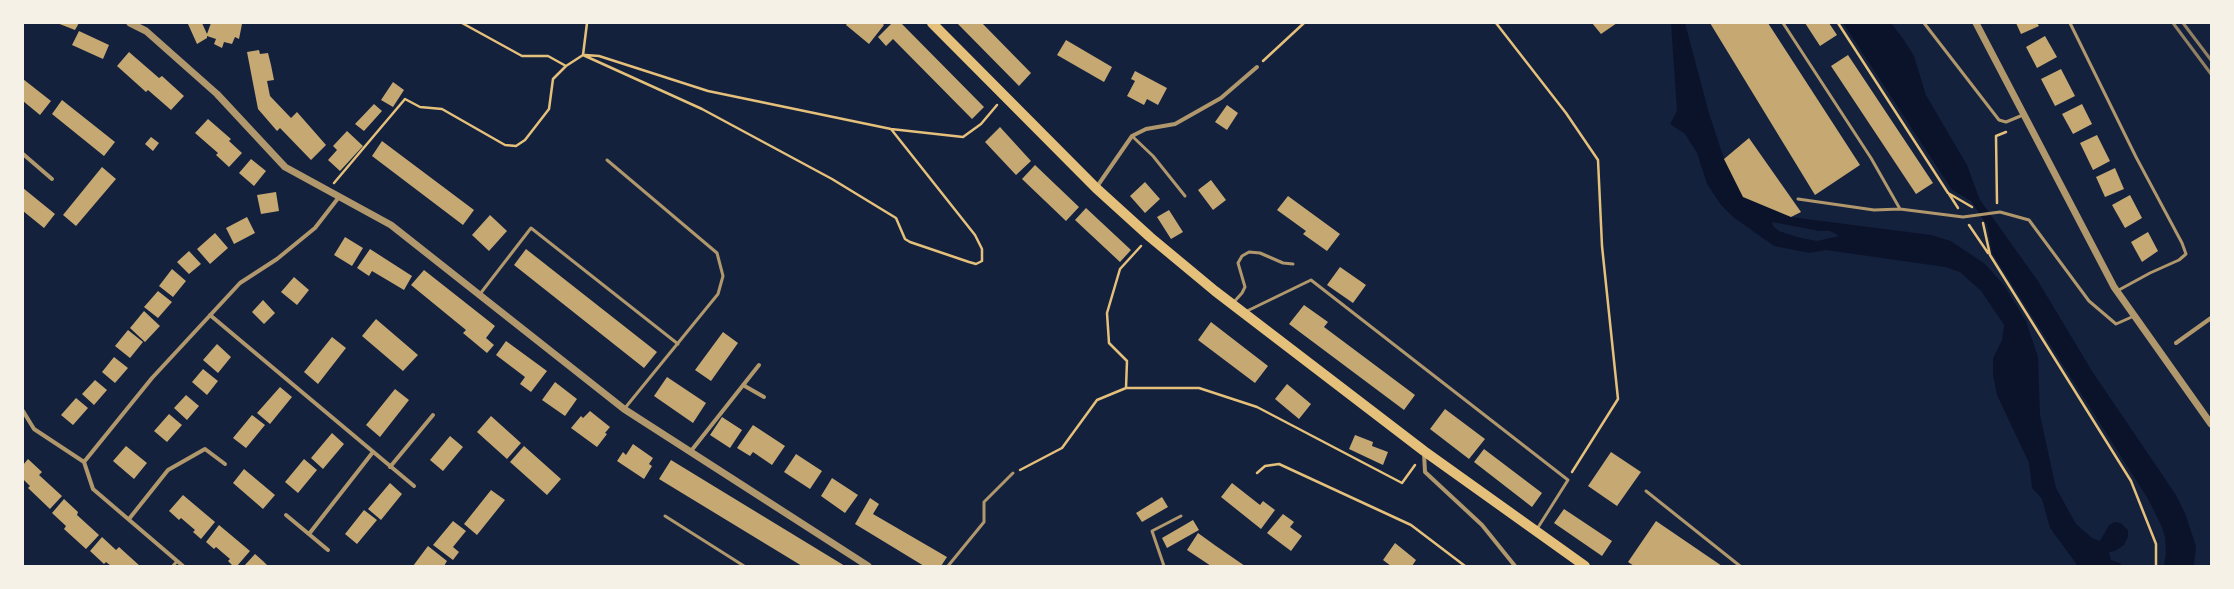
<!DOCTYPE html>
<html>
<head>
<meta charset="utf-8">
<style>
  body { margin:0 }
  #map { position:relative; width:2234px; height:589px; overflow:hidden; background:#14213d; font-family:Rubik,sans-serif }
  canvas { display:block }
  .frame { position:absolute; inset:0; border:24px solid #f6f1e7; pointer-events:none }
</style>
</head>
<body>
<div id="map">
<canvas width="2234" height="589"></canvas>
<div class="frame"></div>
</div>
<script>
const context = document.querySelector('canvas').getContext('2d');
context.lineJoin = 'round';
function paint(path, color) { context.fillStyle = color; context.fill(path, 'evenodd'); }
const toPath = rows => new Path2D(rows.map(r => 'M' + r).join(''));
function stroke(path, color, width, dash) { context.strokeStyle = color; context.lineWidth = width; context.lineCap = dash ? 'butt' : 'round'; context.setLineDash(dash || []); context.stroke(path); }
const water = toPath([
  [1671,23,1685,23,1709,113,1724,159,1743,197,1791,217,1931,235,1951,241,1985,264,2004,285,2026,321,2038,357,2040,415,2056,488,2076,524,2092,538,2100,541,2109,525,2115,522,2121,523,2128,530,2128,537,2124,545,2115,551,2109,552,2111,560,2120,563,2122,566,2078,566,2050,528,2042,499,2032,488,2029,463,1997,395,1993,375,1993,358,2002,340,2004,325,1981,291,1960,272,1945,267,1826,250,1810,253,1774,246,1733,217,1721,205,1707,184,1697,153,1685,134,1670,124,1677,111],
  [1772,222,1819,231,1830,231,1839,236,1817,241,1797,237,1779,231,1773,226],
  [1843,23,1891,23,1904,40,1914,56,1926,95,1967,165,1980,200,2038,281,2092,371,2176,495,2185,513,2196,546,2194,566,2164,566,2166,552,2165,537,2161,525,2148,499,1992,253,1987,225,1971,201,1952,190]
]);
const building = toPath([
  [57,23,79,23,75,30],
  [192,23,202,23,207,34,211,23,242,24,239,39,235,37,232,44,224,42,222,48,214,44,216,39,207,36,207,38,197,44,188,24],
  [847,23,882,23,884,25,869,44,846,25],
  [892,23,901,23,984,107,972,119,893,39,886,46,878,37],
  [957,23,982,23,1031,73,1019,86],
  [1592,23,1617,23,1601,34],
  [1710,23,1768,23,1860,165,1815,195],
  [1805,23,1829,23,1837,35,1820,46],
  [2016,23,2037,23,2039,26,2021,34],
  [79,31,109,45,103,59,72,45],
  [2045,36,2057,57,2037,68,2026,47],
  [1066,40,1112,67,1104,82,1057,55],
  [259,50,260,54,268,53,271,65,274,80,267,81,270,96,291,118,297,112,326,145,311,160,280,128,277,131,258,109,247,52],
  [129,52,159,78,162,76,184,96,171,110,148,90,146,92,117,66],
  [1848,55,1933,183,1916,194,1831,66],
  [2061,69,2075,96,2055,106,2041,79],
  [1135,71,1167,88,1158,105,1147,99,1144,105,1127,96,1135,81,1131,79],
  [23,79,51,101,40,115,23,101],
  [393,82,404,90,393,107,381,100],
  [62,100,115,142,104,156,52,114],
  [374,104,382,111,364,131,355,124],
  [2082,104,2092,124,2073,134,2062,114],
  [1227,105,1238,113,1227,130,1215,122],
  [208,119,231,139,229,141,242,153,229,167,216,155,218,153,195,133],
  [1000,127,1031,161,1016,175,985,142],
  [347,131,363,146,340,171,328,160,337,150,333,146],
  [2097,135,2110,161,2093,170,2080,143],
  [151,137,159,143,153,151,145,144],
  [1749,138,1801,212,1791,217,1743,197,1724,159],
  [382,141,474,210,463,225,372,156],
  [251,159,266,171,254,186,239,173],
  [1035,165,1079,207,1066,221,1022,179],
  [102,167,116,179,76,226,63,215],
  [2115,168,2124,189,2105,197,2096,177],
  [1211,180,1226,200,1213,210,1198,190],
  [1145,182,1160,199,1145,213,1130,196],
  [23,188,55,214,44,228,23,211],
  [276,192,279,211,261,214,257,195],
  [2130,195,2142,218,2125,228,2112,205],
  [1288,196,1340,234,1327,251,1303,234,1306,231,1277,210],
  [1086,208,1131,250,1120,262,1075,220],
  [1169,210,1183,232,1171,239,1157,217],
  [490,215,507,231,489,251,472,235],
  [247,217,255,233,234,244,226,228],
  [2148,232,2158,251,2142,262,2131,242],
  [215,233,228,248,210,264,197,249],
  [345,237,363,248,352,266,334,255],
  [370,249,412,276,404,290,372,271,369,276,357,268],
  [526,249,657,352,644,368,514,265],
  [189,251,201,264,189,274,177,262],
  [1340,267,1366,285,1353,303,1327,285],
  [172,269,186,281,173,297,159,286],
  [424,270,495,326,486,338,494,345,487,353,463,333,466,330,411,285],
  [294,277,309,290,297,305,281,292],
  [158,291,172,302,158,318,144,307],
  [263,300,275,313,264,324,252,312],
  [1304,305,1328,322,1324,327,1415,395,1404,410,1289,324],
  [144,311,160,326,145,342,130,328],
  [376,319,418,355,403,371,362,336],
  [1211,322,1268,366,1255,383,1198,340],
  [128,330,143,342,130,358,115,346],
  [723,332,738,343,711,381,695,370],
  [332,337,346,348,318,384,304,372],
  [506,341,547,371,531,392,520,384,525,377,496,355],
  [217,344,231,357,218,373,203,360],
  [114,357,128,368,115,383,102,372],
  [203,369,218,381,207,395,192,382],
  [667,377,706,403,693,423,654,396],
  [95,380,107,390,94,405,82,394],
  [555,382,577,399,565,416,542,400],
  [1287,384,1311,404,1299,419,1275,399],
  [280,387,292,397,270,424,257,413],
  [395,389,409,400,380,437,366,425],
  [186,395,199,406,187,420,174,408],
  [76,398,88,408,73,425,61,415],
  [1445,409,1485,439,1469,459,1430,429],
  [590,411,610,427,605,433,607,434,597,447,571,428,581,416,583,418],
  [169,414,182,425,167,442,154,431],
  [252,415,265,425,246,448,233,438],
  [491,416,521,443,507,459,477,432],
  [722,417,742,430,730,448,710,435],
  [753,425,785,446,772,465,753,452,750,456,737,448],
  [332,433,344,444,323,469,311,458],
  [1355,435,1373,442,1372,446,1388,452,1383,465,1349,449],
  [450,436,463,447,443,471,430,460],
  [633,444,653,458,649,464,652,466,644,479,617,461,623,452,626,455],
  [126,446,147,463,134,479,113,461],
  [524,446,561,479,547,495,510,462],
  [1484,449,1542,493,1532,507,1474,462],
  [1611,452,1641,472,1617,506,1588,486],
  [796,454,822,471,810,489,784,472],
  [28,459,42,472,39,475,62,496,50,509,28,488,30,486,23,479,23,465],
  [304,459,317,470,298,493,285,482],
  [671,460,730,496,845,566,802,566,659,479],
  [244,469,275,495,263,509,233,483],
  [832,478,858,495,845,513,821,496],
  [390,483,402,494,381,520,368,509],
  [1232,483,1260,505,1263,501,1275,510,1261,529,1221,497],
  [491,490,505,500,477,535,464,524],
  [183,495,215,522,201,539,193,532,195,530,181,518,179,520,169,511],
  [1162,497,1168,507,1142,522,1136,513],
  [870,498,879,504,873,514,947,557,941,566,924,566,855,524],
  [64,499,78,512,77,515,99,535,86,549,64,529,66,526,52,513],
  [1564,509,1612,541,1602,556,1554,523],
  [364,510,377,520,357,544,345,534],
  [1283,514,1294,522,1290,527,1302,536,1291,551,1267,533],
  [1193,520,1199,530,1167,548,1162,538],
  [453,521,466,531,453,547,459,552,453,560,433,545],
  [1656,521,1722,566,1634,566,1628,562],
  [219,525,250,551,237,566,233,566,228,561,230,559,216,547,214,549,206,542],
  [1198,533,1216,546,1245,566,1211,566,1187,550],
  [102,537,116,550,119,547,140,566,111,566,106,562,104,564,90,551],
  [1395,543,1416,560,1412,566,1391,566,1383,560],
  [428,546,447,561,444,566,413,566],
  [255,554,263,561,268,566,244,566]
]);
const path = toPath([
  [462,23,522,56,548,56,566,66],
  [1496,23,1566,113,1598,160,1602,246,1618,399,1572,472],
  [1838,23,1948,193,1972,207],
  [583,55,702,109,832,179,896,218,905,239,910,242,969,262,976,264,982,261,982,249,975,235,891,129],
  [585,55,599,56,708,91,891,129,963,137,981,124,997,105],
  [1263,61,1304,23],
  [334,183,405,99,420,107,442,109,505,145,516,146,525,140,549,109,553,79,566,66,583,55,587,23],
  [1949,194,1958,208],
  [1997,203,1996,136,2006,132],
  [1983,223,1990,255,2131,481,2156,544,2156,566],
  [1969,225,1988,253],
  [1126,388,1127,361,1109,343,1107,313,1120,269,1141,246],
  [1020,470,1062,448,1097,400,1126,388,1199,388,1257,407,1402,483,1415,465],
  [1257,473,1265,466,1279,464,1411,525,1465,566]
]);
const service = toPath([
  [1783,23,1871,158,1900,209,1963,217,2000,212,2029,220,2089,301,2116,324,2134,316],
  [1924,23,1999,120,2006,122,2023,115],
  [2070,23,2136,157,2182,243,2186,254,2179,260,2150,273,2117,291],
  [1132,136,1153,156,1185,196],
  [607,160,717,253,723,276,718,294,625,408],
  [1798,199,1874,210,1900,209],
  [480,294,531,228,678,344],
  [1233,303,1242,293,1245,287,1238,263,1242,256,1249,252,1260,253,1283,263,1293,264],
  [1245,312,1311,280,1568,480,1537,529],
  [1646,491,1740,566],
  [665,516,744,566],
  [173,566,177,561],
  [948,566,984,522,984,502,1013,473],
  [1164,566,1152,531,1181,516]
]);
const minor = toPath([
  [23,154,52,179],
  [1096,188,1132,136,1146,129,1175,124,1221,98,1257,67],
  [210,315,414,486],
  [2176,343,2211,318],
  [743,385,764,397],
  [23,411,34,429,84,462,93,489,183,566],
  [691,451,759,365],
  [1424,453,1425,472,1482,525,1515,566],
  [84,462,152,378,240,283,277,259,315,228,339,197],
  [390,467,433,415],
  [286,515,328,550],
  [129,519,168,470,205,449,225,464],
  [309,534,373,452]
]);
const tertiary = toPath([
  [130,23,146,31,217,94,285,167,391,225,624,409,868,566],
  [1976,23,2114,287,2211,424]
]);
const primary = toPath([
  [932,23,1096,188,1150,237,1215,291,1424,451,1585,566]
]);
const rail = toPath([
  [2173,23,2211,74],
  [2183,23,2211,60]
]);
paint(water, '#0b132b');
paint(building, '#c6a872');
stroke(path, '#e5c07b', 2.5);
stroke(service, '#b1986c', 3);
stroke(minor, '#b1986c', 4);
stroke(tertiary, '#b1986c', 7);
stroke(primary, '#e5c07b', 10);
stroke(rail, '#918062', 3);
</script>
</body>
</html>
